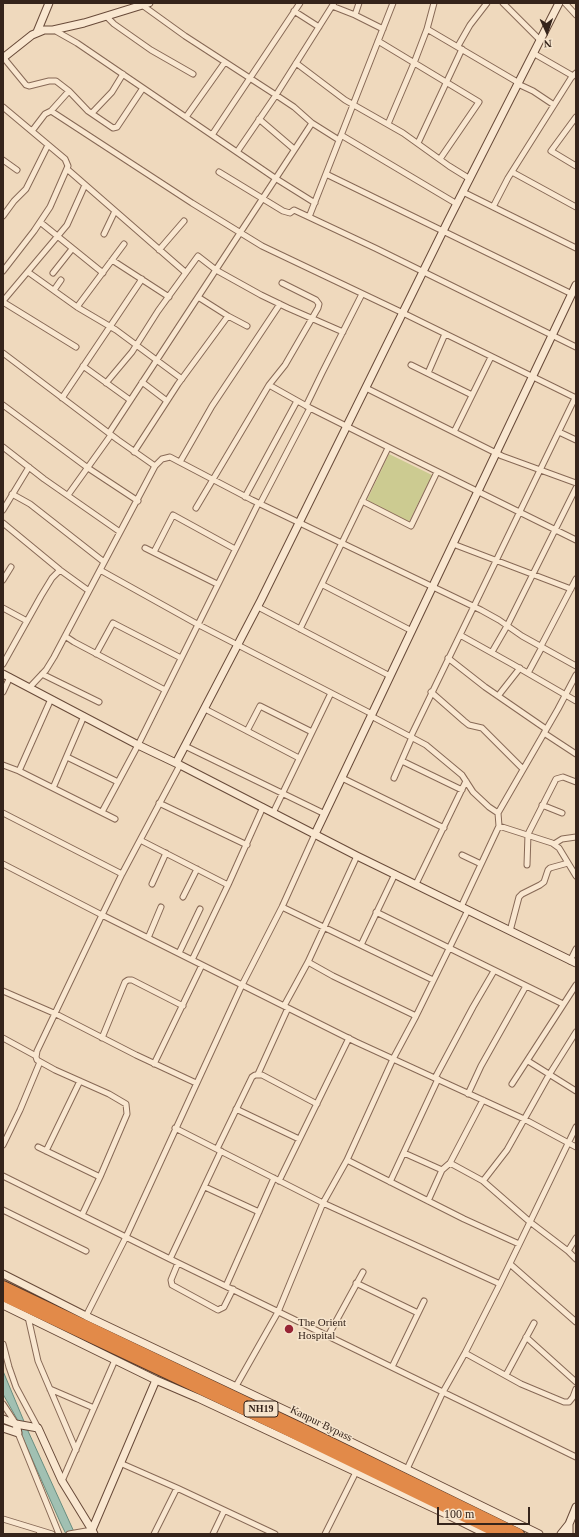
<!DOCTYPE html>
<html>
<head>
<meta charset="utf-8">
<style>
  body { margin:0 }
  #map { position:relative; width:579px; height:1537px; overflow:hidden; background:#efd9bd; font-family:"Times New Roman",serif }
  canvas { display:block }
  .frame { position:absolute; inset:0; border:4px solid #35241b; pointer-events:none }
  .north { position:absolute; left:527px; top:12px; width:40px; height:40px; -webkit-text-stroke:3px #f6e4cc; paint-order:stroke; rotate:177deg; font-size:11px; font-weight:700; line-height:16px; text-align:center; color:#35241b }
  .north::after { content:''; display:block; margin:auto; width:14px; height:18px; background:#35241b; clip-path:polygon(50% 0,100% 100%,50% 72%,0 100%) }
  .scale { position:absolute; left:437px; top:1507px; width:93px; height:18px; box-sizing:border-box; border:2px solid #35241b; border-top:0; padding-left:5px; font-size:12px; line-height:14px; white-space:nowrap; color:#35241b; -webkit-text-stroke:3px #f6e4cc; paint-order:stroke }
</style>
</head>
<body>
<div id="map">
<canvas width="579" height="1537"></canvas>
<div class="frame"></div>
<div class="north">N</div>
<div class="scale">100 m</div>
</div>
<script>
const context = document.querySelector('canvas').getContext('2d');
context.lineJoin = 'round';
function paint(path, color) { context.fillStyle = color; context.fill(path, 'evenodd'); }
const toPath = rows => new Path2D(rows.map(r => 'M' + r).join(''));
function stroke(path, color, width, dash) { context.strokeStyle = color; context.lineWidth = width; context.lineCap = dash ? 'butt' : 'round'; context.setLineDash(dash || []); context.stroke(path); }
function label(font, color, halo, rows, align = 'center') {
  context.font = font + ' "Times New Roman",serif'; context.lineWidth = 3; context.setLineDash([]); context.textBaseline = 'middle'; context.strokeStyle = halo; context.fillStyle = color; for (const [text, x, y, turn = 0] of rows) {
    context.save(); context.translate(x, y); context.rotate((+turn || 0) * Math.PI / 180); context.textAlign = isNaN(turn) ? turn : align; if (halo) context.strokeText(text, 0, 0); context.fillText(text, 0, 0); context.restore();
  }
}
const green = toPath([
  [389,454,432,475,409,522,367,500]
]);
const water = toPath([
  [3,1371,28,1431,75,1534,66,1534,61,1524,21,1434,17,1419,3,1394,3,1371]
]);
const street = toPath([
  [503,3,540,40],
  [565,3,576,15],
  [142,5,185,36,279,97,294,107,312,123,339,140],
  [332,6,355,15,383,29],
  [294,11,319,27],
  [355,15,359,3],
  [106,16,114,24,151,50,193,74],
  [427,29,519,83],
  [54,30,77,43,275,178,315,203],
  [378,41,479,102,440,159],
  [458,46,470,25,487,3],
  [533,53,573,76],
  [3,57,26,85,29,86,49,81,56,81,69,91,88,111,113,128,117,127,143,88],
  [296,63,345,100,403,133,449,166,470,179],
  [518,84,533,91,554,105],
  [3,107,65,159,68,166,50,207,34,231,3,271],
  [51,111,69,91],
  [92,113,112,92,123,74],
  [186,117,225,62],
  [576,117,551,151,576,166],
  [259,119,294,149],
  [388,124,414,63,427,29,434,3],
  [32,131,45,114,51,111,192,203,262,246,403,313,576,398],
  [212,135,300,3],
  [341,135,457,204],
  [418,143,462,49],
  [237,152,276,95,334,3],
  [3,160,17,170],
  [67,169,185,272],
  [219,172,283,211,290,213,294,210,309,217,375,248,576,347],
  [512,172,576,207],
  [326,174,572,294],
  [463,192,576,248],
  [493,207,508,178,571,78,576,73],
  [3,216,14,201,26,189,48,145],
  [309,217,393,3],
  [40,222,103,273],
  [104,234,115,211],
  [159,250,184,221],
  [112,260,169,297],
  [28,272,77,307,116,330,182,379],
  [53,273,72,249],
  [54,290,61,280],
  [3,301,67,225,85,185],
  [3,302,76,347],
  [77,307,124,244],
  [228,316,247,326],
  [3,353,118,440,155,466],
  [411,365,472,395],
  [83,366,130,400],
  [428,373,445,334],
  [142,382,167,401],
  [106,383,132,352,158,311,198,256,216,270,261,295,288,308,343,332],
  [269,385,310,408,404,455,576,540],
  [366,388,502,456,576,483],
  [62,398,142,279],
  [3,405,88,468,138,501],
  [306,406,322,373,362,294],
  [454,432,491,357],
  [559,432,576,440],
  [109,433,312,123],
  [3,447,44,479,120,532],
  [134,452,178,384,228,316,198,297],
  [180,462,212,406,280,304],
  [12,494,30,504,104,562],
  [68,495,111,435],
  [245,497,297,401],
  [362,501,411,526,437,472],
  [260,504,310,408],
  [196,508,269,385,285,365,318,308,319,304,316,300,282,283],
  [3,510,29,467],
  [3,523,60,570,89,591],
  [453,544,571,589],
  [145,548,217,584],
  [154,552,173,515,235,549],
  [100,570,197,624,372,714],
  [3,580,11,567],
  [323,585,412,631],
  [258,607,390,676],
  [3,608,27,621],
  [300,629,388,448],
  [460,635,512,664,576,701],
  [65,636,74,642,165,690],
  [541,646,576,579],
  [492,652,507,626,576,488],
  [96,654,113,623,181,658],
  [448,658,485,687,546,729],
  [3,664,41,596,52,578,60,570],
  [528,673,542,647],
  [42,674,99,702],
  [30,687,46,670,54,657,155,466,162,459,170,457,252,500,481,610,499,620,522,636,576,666],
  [3,692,10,677],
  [431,692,464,721,469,725,482,728,523,769],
  [498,696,520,668],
  [205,709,299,758],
  [371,716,426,745,462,775,473,792,489,807,498,813],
  [247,731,260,706,312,732],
  [544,733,576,754],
  [411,736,575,398],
  [185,746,325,814],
  [67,757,118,782],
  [402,761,462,790],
  [3,765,19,771,115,819],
  [19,771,51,699],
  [342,778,444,828],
  [394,778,412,737],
  [53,788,84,716],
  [159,803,247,845],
  [542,805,562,813],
  [102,812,138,745,258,504],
  [3,813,122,874],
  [273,813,331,693],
  [499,826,552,843,559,848,576,876],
  [140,840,228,885,263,807],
  [554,844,562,839,576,837],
  [462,855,481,864],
  [3,864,102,915,122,874,180,765],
  [527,865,528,834,556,779,563,777,576,782],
  [152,884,166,853],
  [416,884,466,781],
  [183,897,197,869],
  [282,907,433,980],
  [461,907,499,826,498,813,558,709,576,675],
  [376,912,563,1004],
  [510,931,519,897,522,894,540,885,544,882,548,870,550,868,568,863],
  [148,938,161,907],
  [361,945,395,874],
  [179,953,200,909],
  [192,960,228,885],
  [570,961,576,949],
  [308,962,333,976,416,1016],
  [3,991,56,1014,136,1055,196,1083],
  [284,1006,308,962,357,856],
  [3,1038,36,1056],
  [102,1038,125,982,128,980,132,980,183,1006],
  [528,1061,576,1091],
  [154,1064,202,965],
  [258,1074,288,1008],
  [435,1078,473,1007,494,971],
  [512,1084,576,985],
  [468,1094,481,1066,526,986],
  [236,1109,299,1139],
  [175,1128,323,1203,500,1284],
  [3,1145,20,1110,40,1062],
  [38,1147,100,1177],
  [217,1149,252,1077,255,1075,262,1075,317,1104],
  [46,1151,80,1081],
  [404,1153,442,1170],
  [347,1160,464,1219,519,1244],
  [450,1163,483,1181,530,1222,568,1251,576,1259],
  [3,1176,170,1259,576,1457],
  [279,1181,349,1038],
  [483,1181,507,1150,549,1075,576,1032],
  [390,1182,438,1079],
  [205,1187,259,1212],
  [428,1201,442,1170,450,1163,483,1100],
  [3,1210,86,1251],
  [82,1215,100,1177,127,1114,126,1104,109,1094,55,1070,37,1060,36,1057,37,1051,102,915,356,1042,524,1119,576,1147],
  [568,1251,576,1238],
  [170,1259,221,1151],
  [178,1263,171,1280,172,1285,218,1310,224,1307,233,1289],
  [510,1264,576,1322],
  [356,1283,418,1313],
  [226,1286,274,1178],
  [86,1316,126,1237,242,985,282,907,315,834],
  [28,1317,38,1361,76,1450],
  [328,1336,363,1272],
  [526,1337,576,1382],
  [3,1344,9,1367,16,1387,38,1428],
  [465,1353,521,1384,564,1402,569,1402,573,1397,576,1389],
  [392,1367,424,1301],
  [506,1375,534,1323],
  [236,1386,278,1312,323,1203,347,1160,393,1059,416,1016,468,910],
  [50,1389,94,1408],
  [3,1404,16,1424],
  [18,1433,59,1534],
  [120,1463,177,1488,275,1534],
  [407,1469,443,1392,465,1353,500,1284,576,1127],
  [62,1481,115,1360],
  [3,1519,39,1530],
  [40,1534,39,1530,52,1534],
  [69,1534,92,1530],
  [154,1534,177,1488],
  [213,1534,224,1511],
  [325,1534,356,1472]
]);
const secondary = toPath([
  [37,32,49,3],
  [3,58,32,35,44,30,53,30,84,23,149,3],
  [3,674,138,745,180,765,357,856,576,963],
  [176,763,261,600,448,221,559,3],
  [315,834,576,285],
  [3,1274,86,1316,304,1419,539,1534],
  [3,1305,156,1380,198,1398,446,1514,486,1534],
  [3,1419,16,1424,38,1428,62,1481,92,1530],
  [3,1428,18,1433,16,1424],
  [94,1534,92,1530,156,1380],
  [561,1534,569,1524],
  [569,1534,569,1524,576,1507]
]);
const highway = toPath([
  [3,1286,303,1429,519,1534],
  [3,1296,276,1425,500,1534]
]);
const markers = [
  [289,1329,5,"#972435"]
];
const shields = [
  [261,1409,34]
];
const shieldNames = [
  ["NH19",261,1409]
];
const poiNames = [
  ["The Orient",298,1323],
  ["Hospital",298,1336]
];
const streetNames = [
  ["Kanpur Bypass",321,1424,26]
];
paint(green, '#cccb91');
paint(water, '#a1c0b2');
stroke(water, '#688d7f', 1);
stroke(street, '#876956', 7);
stroke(secondary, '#684a39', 9);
stroke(highway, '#54382a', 12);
stroke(street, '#f9e7d0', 5);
stroke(secondary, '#f9e7d0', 7);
stroke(highway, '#e28a49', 10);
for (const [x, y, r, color] of markers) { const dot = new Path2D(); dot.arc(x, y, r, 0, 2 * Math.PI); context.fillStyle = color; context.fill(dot); stroke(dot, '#f6e4cc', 1.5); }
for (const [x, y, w] of shields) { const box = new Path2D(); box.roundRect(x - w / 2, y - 8, w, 16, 3); context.fillStyle = '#f6e4cc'; context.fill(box); stroke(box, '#35241b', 1); }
label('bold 10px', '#35241b', null, shieldNames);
label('11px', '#35241b', '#f6e4cc', poiNames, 'left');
label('11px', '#35241b', '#f6e4cc', streetNames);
</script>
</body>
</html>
